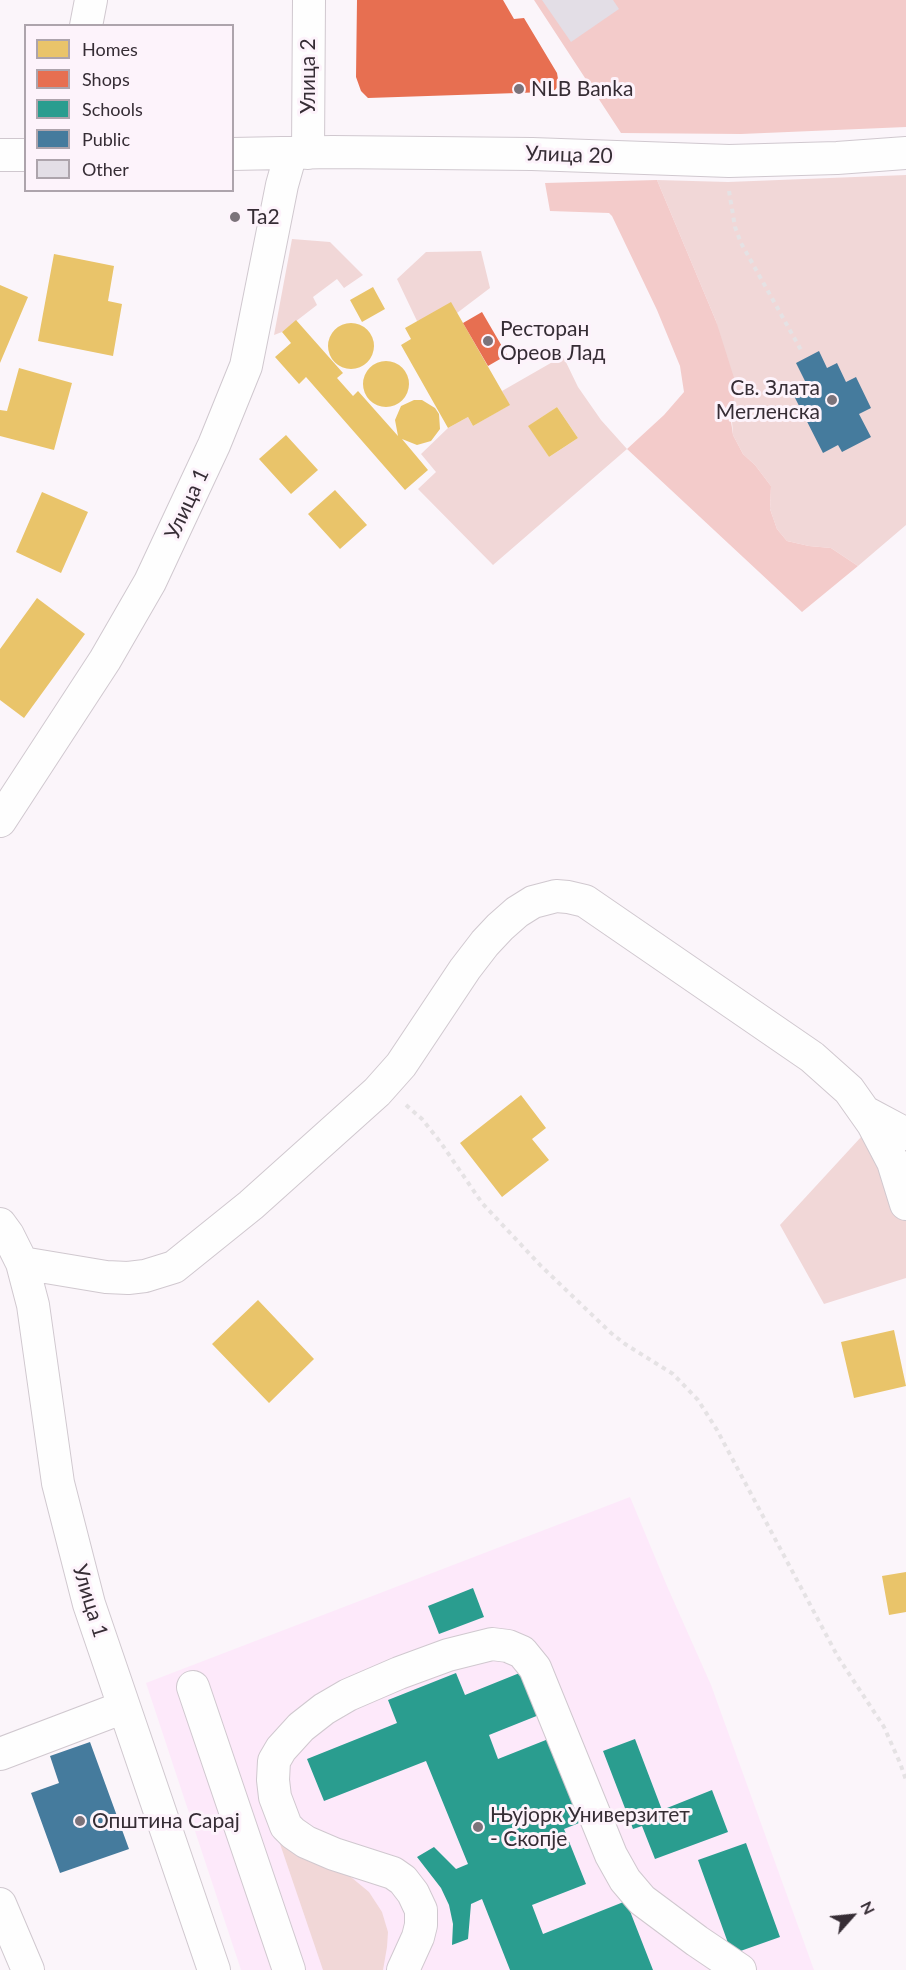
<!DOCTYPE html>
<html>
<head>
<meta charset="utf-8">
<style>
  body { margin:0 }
  #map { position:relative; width:906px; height:1970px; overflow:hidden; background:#fbf5fa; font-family:Lato,sans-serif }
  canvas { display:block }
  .legend { position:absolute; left:24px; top:24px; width:210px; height:168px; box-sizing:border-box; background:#fdf3fb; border:2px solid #ada4ac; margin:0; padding:8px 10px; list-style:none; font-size:18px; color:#362d35 }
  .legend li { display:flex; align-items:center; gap:12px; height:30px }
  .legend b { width:30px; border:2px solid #ada4ac }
  .north { position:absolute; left:822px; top:1886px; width:60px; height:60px; -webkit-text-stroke:4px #fdf3fb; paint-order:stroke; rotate:63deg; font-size:16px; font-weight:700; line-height:24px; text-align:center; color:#362d35 }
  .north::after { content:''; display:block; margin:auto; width:21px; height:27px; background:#362d35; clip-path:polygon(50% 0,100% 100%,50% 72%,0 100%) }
</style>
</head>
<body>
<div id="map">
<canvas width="906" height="1970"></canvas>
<ul class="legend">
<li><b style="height:16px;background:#e9c46a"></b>Homes</li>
<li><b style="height:16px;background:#e76f51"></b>Shops</li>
<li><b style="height:16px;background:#2a9d8f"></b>Schools</li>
<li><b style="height:16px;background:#457b9d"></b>Public</li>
<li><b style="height:16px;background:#e3dee6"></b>Other</li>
</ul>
<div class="north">N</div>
</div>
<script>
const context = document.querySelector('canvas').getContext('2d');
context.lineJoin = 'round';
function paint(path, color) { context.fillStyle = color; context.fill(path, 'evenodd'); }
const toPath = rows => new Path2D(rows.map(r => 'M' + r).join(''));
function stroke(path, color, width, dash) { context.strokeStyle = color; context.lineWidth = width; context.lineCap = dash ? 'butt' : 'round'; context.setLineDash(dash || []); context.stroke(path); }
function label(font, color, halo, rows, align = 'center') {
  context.font = font + ' Lato,sans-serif'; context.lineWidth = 6; context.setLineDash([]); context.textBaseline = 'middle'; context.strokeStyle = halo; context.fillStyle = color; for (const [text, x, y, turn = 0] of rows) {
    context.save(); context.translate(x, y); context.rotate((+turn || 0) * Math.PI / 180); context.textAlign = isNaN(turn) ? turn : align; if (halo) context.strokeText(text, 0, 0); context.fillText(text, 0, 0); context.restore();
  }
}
const built = toPath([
  [630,1497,667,1586,711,1685,814,1970,241,1970,146,1683]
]);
const green = toPath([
  [906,175,906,525,858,566,831,548,809,546,787,541,777,529,770,509,771,486,755,465,743,454,733,435,731,408,716,321,657,180,728,182],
  [292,239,330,242,363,275,344,288,337,279,313,297,317,305,282,332,274,335],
  [481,251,490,288,457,313,417,321,397,279,426,252],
  [563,356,578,387,601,420,627,449,493,565,418,489,436,472,421,454,448,428,468,417,473,426,509,405,502,391],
  [557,407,578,438,549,457,529,426],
  [873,1124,906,1204,906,1278,824,1304,780,1225],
  [278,1838,346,1873,369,1892,382,1912,388,1932,387,1947,383,1970,323,1970]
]);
const forest = toPath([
  [534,0,906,0,906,127,741,134,621,133],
  [657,180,716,321,736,384,731,421,733,435,743,454,755,465,771,486,770,509,777,529,787,541,809,546,831,548,858,566,802,612,627,449,664,415,684,392,680,366,657,310,612,216,609,213,550,211,545,183]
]);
const homes = toPath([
  [54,254,114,266,108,301,122,304,113,356,38,341],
  [0,285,28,297,0,363],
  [373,287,385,309,362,322,350,300],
  [451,302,510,405,473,426,468,417,448,428,401,345,411,339,405,328],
  [296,320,343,373,337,378,353,396,358,391,398,436,395,420,401,406,414,400,422,400,435,408,439,414,440,429,431,441,417,445,402,439,428,470,405,490,306,377,299,384,275,357,291,343,282,332],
  '328 346a23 23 0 1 1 46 0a23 23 0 1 1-46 0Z',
  '363 384a23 23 0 1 1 46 0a23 23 0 1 1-46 0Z',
  [19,368,72,383,54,450,0,436,0,410,7,411],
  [557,407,578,438,549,457,528,426],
  [286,435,318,470,291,494,259,459],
  [335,490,367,525,340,549,308,514],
  [42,492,88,512,61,573,16,552],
  [37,598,85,634,24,718,0,700,0,649],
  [521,1095,546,1128,532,1139,549,1160,502,1197,460,1143],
  [258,1300,314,1359,269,1403,212,1344],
  [894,1330,906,1386,854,1398,841,1342],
  [906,1572,906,1612,889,1615,882,1576]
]);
const shops = toPath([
  [357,0,503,0,514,19,524,18,557,73,559,85,555,90,547,92,368,98,361,91,356,77],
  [482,312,507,355,488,366,463,323]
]);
const schools = toPath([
  [473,1588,484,1617,439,1634,428,1606],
  [527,1670,544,1713,489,1735,498,1759,556,1736,589,1819,564,1829,586,1884,532,1905,543,1934,626,1901,653,1970,510,1970,482,1899,471,1904,468,1939,452,1945,453,1924,449,1905,441,1888,417,1857,434,1847,456,1869,468,1864,426,1761,324,1801,307,1759,397,1723,388,1700,456,1673,465,1695],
  [635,1739,662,1810,712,1790,728,1832,655,1859,642,1826,633,1829,603,1751],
  [746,1843,780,1937,732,1954,698,1860]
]);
const public = toPath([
  [819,351,827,368,837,363,846,382,856,377,871,408,859,414,871,437,842,452,838,445,823,453,792,392,807,385,796,363],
  [90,1742,129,1849,60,1873,31,1793,59,1783,50,1756]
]);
const building = toPath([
  [542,0,613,0,619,9,571,42]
]);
const path = toPath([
  [729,191,735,227,741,243,801,350],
  [406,1105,422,1119,441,1143,482,1203,541,1266,611,1333,625,1344,673,1374,698,1400,717,1430,838,1657,884,1727,900,1763,906,1780]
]);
const minor = toPath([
  [86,26,91,0],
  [308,153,309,0],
  [232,154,332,152,532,154,729,161,837,158,906,153],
  [0,155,26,155],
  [0,821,105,660,150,582,214,445,246,366,282,185,291,153],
  [865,1112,906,1134],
  [0,1224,8,1235,22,1263,33,1305,58,1483,89,1604,214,1970],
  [22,1263,106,1277,128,1278,145,1276,174,1267,251,1205,377,1092,401,1065,465,969,485,943,500,927,517,912,533,902,556,896,568,897,585,901,812,1057,849,1090,873,1124,893,1162,906,1204],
  [193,1687,289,1970],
  [0,1754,124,1707],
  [0,1904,28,1970],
  [403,1970,418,1937,421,1925,421,1910,413,1893,403,1880,393,1873,334,1854,306,1842,293,1833,286,1826,275,1797,273,1780,274,1761,281,1749,301,1727,324,1709,348,1695,399,1673,448,1655,492,1644,508,1646,522,1652,535,1668,611,1855,625,1880,642,1900,697,1941,740,1970]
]);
const markers = [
  [519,89,6,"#7b737a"],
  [235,217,6,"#7b737a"],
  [488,341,6,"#7b737a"],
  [832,400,6,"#7b737a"],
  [80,1821,6,"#7b737a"],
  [478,1827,6,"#7b737a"]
];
const streetNames = [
  ["Улица 2",308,76,-90],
  ["Улица 20",569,155,2],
  ["Улица 1",187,504,-65],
  ["Улица 1",90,1601,73]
];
const poiNames = [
  ["NLB Banka",531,89],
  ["Ta2",247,217],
  ["Ресторан",500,329],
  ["Ореов Лад",500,353],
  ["Св. Злата",820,388,"right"],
  ["Мегленска",820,412,"right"],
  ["Њујорк Универзитет",490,1815],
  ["- Скопје",490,1839],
  ["Општина Сарај",92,1821]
];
paint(built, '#fde9fa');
paint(green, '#f1d7d7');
paint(forest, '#f3cbca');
paint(homes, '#e9c46a');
paint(shops, '#e76f51');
paint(schools, '#2a9d8f');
paint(public, '#457b9d');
paint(building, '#e3dee6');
stroke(minor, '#d0c8cf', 34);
stroke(path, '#e5e2e4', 4, [4.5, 4.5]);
stroke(minor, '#fefefe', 32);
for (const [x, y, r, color] of markers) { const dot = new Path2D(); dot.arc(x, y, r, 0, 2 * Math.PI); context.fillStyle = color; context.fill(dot); stroke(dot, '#fdf3fb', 2); }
label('21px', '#362d35', '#fdf3fb', streetNames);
label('21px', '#362d35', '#fdf3fb', poiNames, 'left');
</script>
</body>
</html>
